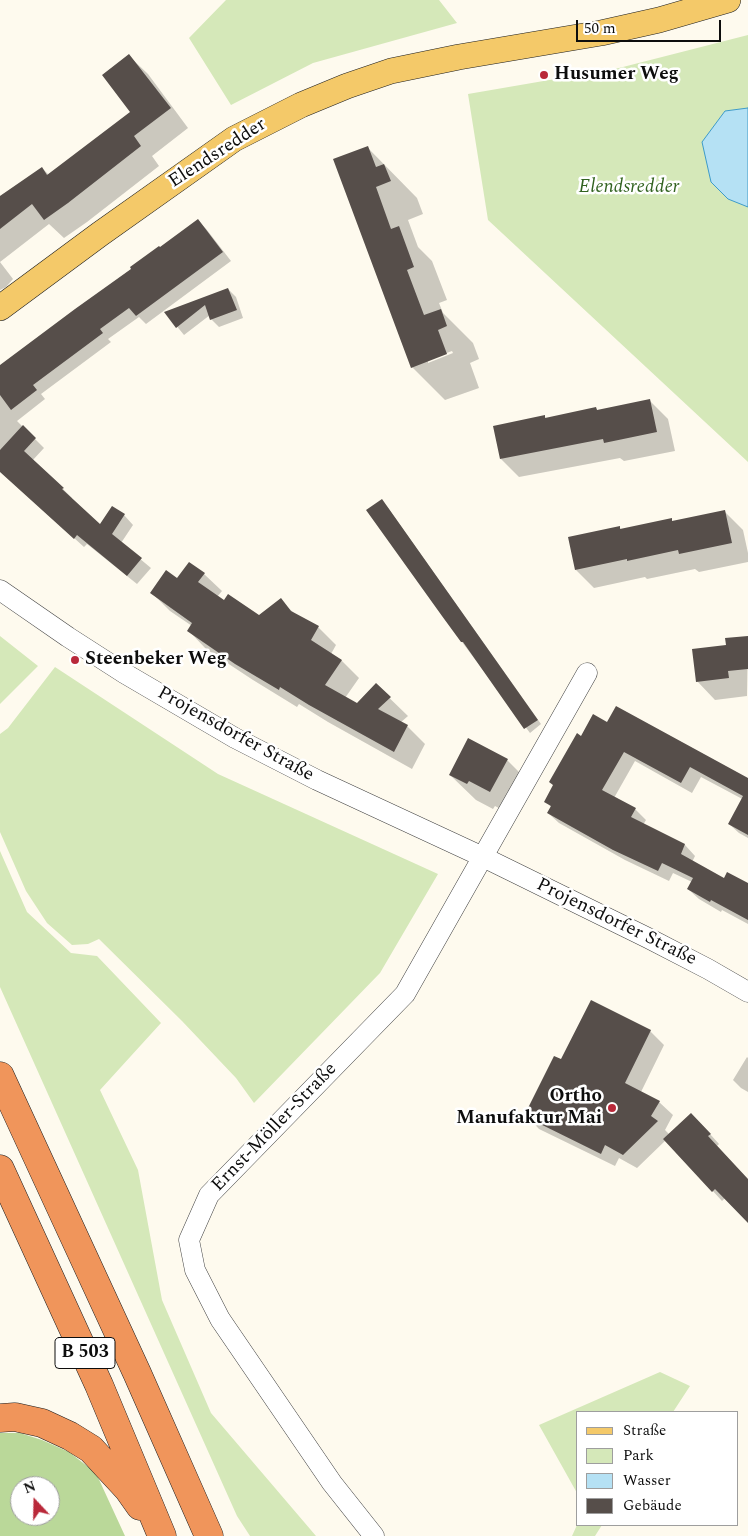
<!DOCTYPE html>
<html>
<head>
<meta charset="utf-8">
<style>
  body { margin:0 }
  #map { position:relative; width:748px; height:1536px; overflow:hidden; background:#fefaee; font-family:Spectral,serif }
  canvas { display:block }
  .legend { position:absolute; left:576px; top:1411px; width:162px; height:115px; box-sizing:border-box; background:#fff; border:1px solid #9e9e9e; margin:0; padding:6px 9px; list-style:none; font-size:15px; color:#0d0d0d }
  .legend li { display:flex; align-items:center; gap:10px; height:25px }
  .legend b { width:25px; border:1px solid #9e9e9e }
  .north { position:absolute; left:10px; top:1476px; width:50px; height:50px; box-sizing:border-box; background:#fff; border:1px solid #9e9e9e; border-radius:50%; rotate:339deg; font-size:14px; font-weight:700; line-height:20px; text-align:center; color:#0d0d0d }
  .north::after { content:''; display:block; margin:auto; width:18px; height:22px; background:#b9293a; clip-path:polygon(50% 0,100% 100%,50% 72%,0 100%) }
  .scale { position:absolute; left:576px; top:20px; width:145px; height:22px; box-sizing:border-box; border:2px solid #0d0d0d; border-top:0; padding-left:6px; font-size:15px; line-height:18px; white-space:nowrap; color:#0d0d0d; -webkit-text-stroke:4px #fff; paint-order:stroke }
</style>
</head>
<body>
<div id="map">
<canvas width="748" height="1536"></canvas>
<ul class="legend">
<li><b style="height:6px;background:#f4c969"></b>Straße</li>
<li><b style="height:14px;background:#d5e8b9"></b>Park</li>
<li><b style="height:14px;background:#b5e1f4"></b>Wasser</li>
<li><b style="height:14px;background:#564e4a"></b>Gebäude</li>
</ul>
<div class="north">N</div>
<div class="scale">50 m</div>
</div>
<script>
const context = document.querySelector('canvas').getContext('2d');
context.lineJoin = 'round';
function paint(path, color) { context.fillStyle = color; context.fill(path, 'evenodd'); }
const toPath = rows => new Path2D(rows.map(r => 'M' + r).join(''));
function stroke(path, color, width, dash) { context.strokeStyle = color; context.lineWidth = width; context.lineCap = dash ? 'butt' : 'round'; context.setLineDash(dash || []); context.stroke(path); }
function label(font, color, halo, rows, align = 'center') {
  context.font = font + ' Spectral,serif'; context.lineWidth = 5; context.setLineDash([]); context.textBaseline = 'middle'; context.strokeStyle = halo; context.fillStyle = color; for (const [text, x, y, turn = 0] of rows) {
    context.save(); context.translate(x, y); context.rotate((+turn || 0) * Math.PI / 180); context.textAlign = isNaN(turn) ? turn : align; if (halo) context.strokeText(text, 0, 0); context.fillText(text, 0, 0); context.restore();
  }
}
const green = toPath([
  [226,0,439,0,457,23,313,63,231,105,189,38],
  [748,35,748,462,488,220,468,94,619,68],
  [0,636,38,666,0,704],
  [55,667,218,774,438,874,380,973,254,1103,236,1078,182,1021,99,939,88,944,72,945,47,923,26,891,0,832,0,734,8,728],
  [0,851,27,912,71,953,97,956,161,1023,100,1090,138,1170,162,1300,211,1413,316,1536,250,1536,237,1516,0,987],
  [660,1372,690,1386,673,1412,577,1412,577,1493,539,1425],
  [577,1525,602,1525,595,1536,572,1536]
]);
const forest = toPath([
  [0,1433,20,1433,42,1440,69,1452,96,1473,125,1536,0,1536],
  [20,1486,50,1486,50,1516,20,1516]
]);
const water = toPath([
  [748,108,748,207,728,199,711,182,702,142,725,111,748,108]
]);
const shadow = toPath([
  [129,56,148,74,188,128,152,156,159,166,87,222,64,238,49,224,0,262,0,196,42,168,49,175,131,112],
  [367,147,417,198,423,214,408,220,418,247,432,261,447,300,439,303,443,313,473,343,479,359,470,363,479,388,445,400,412,367],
  [452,351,453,353,428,363,428,360],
  [198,220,207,230,231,261,146,324,139,317,108,339,111,342,41,394,45,399,17,421,44,448,32,461,63,489,72,498,71,499,100,526,124,515,133,525,121,543,151,568,137,584,87,544,84,547,0,471,0,366],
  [0,262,13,279,6,287,0,290],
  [228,289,236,297,243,318,219,327,211,319,210,315,184,335,166,313],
  [649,400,668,419,675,451,624,461,620,458,519,477,501,459,544,416,547,419,596,409,598,411],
  [386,505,541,724,530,733,462,642],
  [724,511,743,530,748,553,748,562,699,572,695,569,647,579,645,577,594,588,576,570,619,527,622,530,671,520,673,522],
  [204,574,222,591,217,597,259,617,280,600,295,614,318,627,336,645,331,654,341,660,359,678,345,698,357,705,376,685,408,716,400,723,407,726,425,744,412,769,328,722,299,704,297,707,253,680,206,649,189,631,192,626,170,611,152,593,178,580],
  [748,637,747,696,715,700,697,681,727,647],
  [608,723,748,779,748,802,701,777,692,793,635,761,614,798,635,809,646,820,643,825,685,845,695,856,692,862,724,880,748,885,748,924,722,910,721,912,699,899,688,889,692,882,673,873,669,881,625,860,559,823,548,813,551,807,546,801,582,737],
  [507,760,533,786,516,817,495,806,493,809,476,800,450,775],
  [748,813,748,838,739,833,729,824],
  [650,1031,664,1045,641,1092,659,1102,673,1115,665,1130,670,1135,701,1124,719,1144,717,1146,748,1180,748,1221,725,1198,722,1201,666,1140,637,1168,619,1158,615,1166,539,1129,526,1115,562,1061],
  [747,1057,748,1058,748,1092,741,1088,733,1080]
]);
const building = toPath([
  [129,54,171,108,134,136,141,146,68,203,44,220,32,204,0,229,0,196,42,167,47,175,130,112,102,75],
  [368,146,376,167,384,164,391,181,376,187,391,229,399,226,414,267,407,270,424,315,441,309,447,326,438,330,447,354,411,368,333,159],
  [198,219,223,252,136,316,129,308,100,329,103,333,33,385,37,390,11,410,0,395,0,365,75,309,131,269,130,267,159,246,160,247],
  [228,288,237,310,210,320,205,305,176,328,164,312],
  [650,399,657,432,604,443,603,439,500,459,493,426,545,415,545,418,596,407,597,410],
  [23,425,36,438,24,451,64,488,62,489,100,524,112,506,125,514,112,534,142,558,127,576,77,535,74,539,0,472,0,450],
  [382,499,538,720,524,729,463,642,461,642,442,616,366,510],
  [725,510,732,543,679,554,678,550,627,561,627,559,575,570,568,537,620,526,620,529,672,518,672,521],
  [189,562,205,573,198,582,224,600,228,594,259,615,281,598,291,611,319,626,311,640,342,660,325,685,357,703,376,683,391,697,378,709,408,725,394,752,309,705,280,687,279,690,235,664,187,631,192,623,150,593,166,570,177,578],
  [748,636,748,669,728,671,729,678,696,682,692,649,726,645,725,638],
  [616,706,748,778,748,835,728,824,743,796,690,767,681,783,624,752,602,790,636,808,631,817,685,844,681,854,724,878,727,872,748,883,748,920,711,900,710,902,687,889,693,878,662,863,658,871,613,850,547,813,551,806,544,802,553,785,549,782,577,733,581,736,593,714,607,722],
  [468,738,508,759,490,792,469,781,467,784,449,775],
  [591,1000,651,1030,625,1083,660,1101,651,1116,658,1121,623,1155,605,1145,601,1154,524,1116,554,1056,561,1059],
  [691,1113,711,1134,708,1136,748,1179,748,1223,715,1189,712,1192,663,1139]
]);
const minor = toPath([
  [0,590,68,637,124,673,235,738,317,780,483,857,648,938,708,969,748,992],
  [374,1536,332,1483,220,1319,195,1270,189,1240,209,1195,405,994,587,673]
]);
const major = toPath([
  [0,308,100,234,234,139,301,105,347,86,391,71,459,57,601,33,659,20,728,0]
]);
const highway = toPath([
  [0,1076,137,1373,209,1536],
  [0,1169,99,1385,162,1536],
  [0,1418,15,1417,42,1423,70,1436,91,1449,128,1489,140,1506]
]);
const markers = [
  [544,75,5,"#b9293a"],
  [75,660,5,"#b9293a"],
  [612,1108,5,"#b9293a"]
];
const shields = [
  [85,1353,60]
];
const shieldNames = [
  ["B 503",85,1353]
];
const poiNames = [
  ["Husumer Weg",554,75],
  ["Steenbeker Weg",85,660],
  ["Ortho",602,1097,"right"],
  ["Manufaktur Mai",602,1119,"right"]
];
const streetNames = [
  ["Elendsredder",218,154,-33],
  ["Projensdorfer Straße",235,735,29],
  ["Projensdorfer Straße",616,923,26],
  ["Ernst-Möller-Straße",275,1128,-46]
];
const parkNames = [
  ["Elendsredder",629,188]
];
paint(green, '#d5e8b9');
paint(forest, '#bad899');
paint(water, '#b5e1f4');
stroke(water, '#3e9bc9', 1);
paint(shadow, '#0003');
paint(building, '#564e4a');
stroke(minor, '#404040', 21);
stroke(major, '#1e1e1e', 26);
stroke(highway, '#1e1e1e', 29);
stroke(minor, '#fff', 20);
stroke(major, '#f4c969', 25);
stroke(highway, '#f0955b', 28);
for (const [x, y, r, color] of markers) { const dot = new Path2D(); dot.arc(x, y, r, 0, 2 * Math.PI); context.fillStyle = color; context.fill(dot); stroke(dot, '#fff', 2); }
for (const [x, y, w] of shields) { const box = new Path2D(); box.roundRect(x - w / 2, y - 15.5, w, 31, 4); context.fillStyle = '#fff'; context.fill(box); stroke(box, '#0d0d0d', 1); }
label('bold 18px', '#0d0d0d', null, shieldNames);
label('bold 19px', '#0d0d0d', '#fff', poiNames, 'left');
label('19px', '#0d0d0d', '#fff', streetNames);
label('italic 19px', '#326320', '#fff', parkNames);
</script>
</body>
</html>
